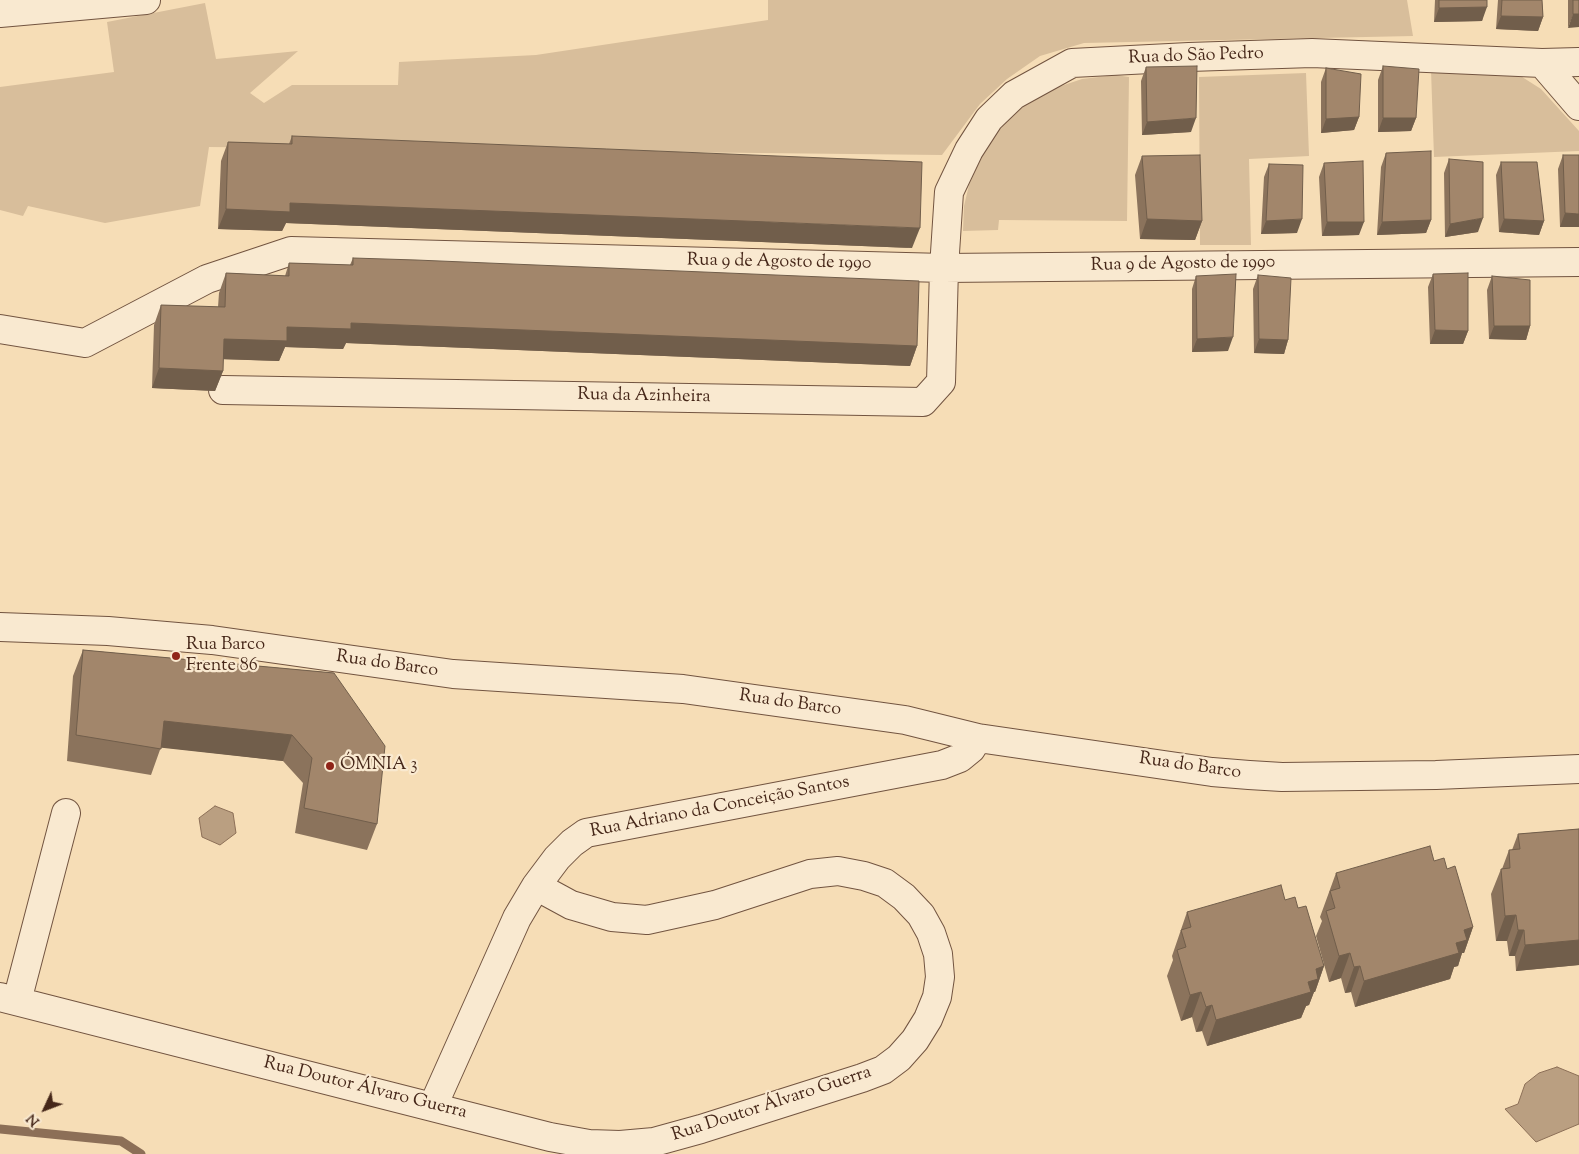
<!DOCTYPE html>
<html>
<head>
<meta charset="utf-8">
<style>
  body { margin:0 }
  #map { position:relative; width:1579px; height:1154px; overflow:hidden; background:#f6ddb6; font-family:"Sorts Mill Goudy",serif }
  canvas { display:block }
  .north { position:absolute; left:20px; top:1084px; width:50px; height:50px; -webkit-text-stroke:4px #f9e9d0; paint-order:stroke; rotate:227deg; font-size:14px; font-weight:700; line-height:20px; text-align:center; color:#462719 }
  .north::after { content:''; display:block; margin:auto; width:18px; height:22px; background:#462719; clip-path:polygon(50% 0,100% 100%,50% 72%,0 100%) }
</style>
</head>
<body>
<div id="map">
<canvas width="1579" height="1154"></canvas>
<div class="north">N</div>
</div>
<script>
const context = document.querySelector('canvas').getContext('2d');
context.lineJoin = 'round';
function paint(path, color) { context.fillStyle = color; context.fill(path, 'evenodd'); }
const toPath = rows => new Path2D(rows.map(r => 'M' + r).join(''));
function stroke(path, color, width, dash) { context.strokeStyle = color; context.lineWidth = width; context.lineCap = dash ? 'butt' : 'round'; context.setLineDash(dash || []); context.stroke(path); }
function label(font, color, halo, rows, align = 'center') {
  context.font = font + ' "Sorts Mill Goudy",serif'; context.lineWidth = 4.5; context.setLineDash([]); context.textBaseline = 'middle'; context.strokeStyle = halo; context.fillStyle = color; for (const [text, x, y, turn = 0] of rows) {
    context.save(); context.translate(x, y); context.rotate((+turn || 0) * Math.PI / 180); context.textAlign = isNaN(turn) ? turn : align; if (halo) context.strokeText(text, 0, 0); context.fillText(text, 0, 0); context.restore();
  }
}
const green = toPath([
  [768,0,1407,0,1413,36,1084,43,1040,56,1007,79,980,104,942,155,209,147,200,206,105,223,28,206,23,216,0,210,0,87,114,72,107,22,205,3,216,59,298,51,250,93,264,103,292,85,398,85,399,62,536,55,768,20],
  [1508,68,1541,89,1579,131,1579,151,1434,157,1431,70],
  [1306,73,1309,156,1249,159,1251,245,1200,245,1199,77],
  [1116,75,1129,77,1127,221,999,220,998,230,963,231,964,206,969,185,982,156,991,139,1018,110,1055,88,1082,79]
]);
const water = toPath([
  [215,806,233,813,236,833,220,845,202,837,199,818,215,806],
  [1557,1067,1579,1076,1579,1124,1536,1142,1505,1109,1518,1104,1525,1084,1539,1073,1557,1067]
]);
const stream = toPath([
  [0,1129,121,1141,141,1154]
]);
const minor = toPath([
  [0,13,146,0],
  [1542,63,1579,106],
  [0,329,85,343,207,279,291,251,944,268,1579,262],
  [223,390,923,402,941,382,944,268,949,192,969,150,989,119,1014,95,1072,63,1189,57,1312,53,1542,63,1579,62],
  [0,627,108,631,212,640,453,674,683,689,905,720,978,738,1212,772,1249,775,1282,777,1436,775,1579,769],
  [0,997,550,1137,589,1144,620,1145,654,1142,701,1129,862,1078,883,1070,899,1058,915,1040,928,1019,937,997,940,977,938,954,931,933,921,915,904,897,885,883,864,876,838,871,810,874,715,905,647,920,612,917,571,905,536,886],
  [17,1001,66,813],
  [433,1106,517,918,536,886,557,858,572,843,586,833,942,765,960,758,971,749,978,738]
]);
const wall = toPath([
  [1435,0,1487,0,1482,21,1434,22],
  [1498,0,1542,0,1543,17,1538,31,1496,29],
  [1568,0,1579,0,1568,28],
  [1383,66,1416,118,1411,131,1378,132,1378,80],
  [1146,67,1191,132,1142,135,1141,81],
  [1326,68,1359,117,1354,130,1321,133,1321,82],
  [292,136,912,248,286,223,282,231,218,229,221,161,228,142,289,144],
  [1386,153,1431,220,1426,233,1377,235,1381,167],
  [1563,155,1579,227,1560,227,1558,169],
  [1142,156,1202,221,1195,240,1140,239,1135,175],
  [1449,159,1478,232,1445,237,1444,173],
  [1501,162,1544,221,1539,235,1499,232,1496,175],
  [1324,163,1359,235,1322,236,1319,177],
  [1269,164,1297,233,1261,234,1264,177],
  [353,258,917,346,910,366,346,343,343,349,285,347,279,361,223,359,223,371,215,391,152,388,154,325,161,305,218,307,219,293,226,273,285,276,289,263,350,265],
  [1433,274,1468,331,1463,344,1430,344,1428,287],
  [1258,275,1288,340,1284,354,1254,353,1253,289],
  [1196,276,1228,351,1192,352,1192,289],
  [1492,276,1530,326,1526,340,1489,339,1487,290],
  [83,650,334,673,377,824,367,850,295,833,303,783,283,761,161,747,151,775,67,761,73,676],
  [1579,829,1579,965,1516,971,1515,956,1509,956,1507,941,1496,941,1491,894,1501,869,1502,869,1509,850,1512,850,1518,834],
  [1434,861,1447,869,1473,927,1464,953,1462,953,1458,966,1454,967,1450,979,1355,1007,1351,992,1345,993,1341,978,1329,982,1316,936,1322,921,1320,917,1336,873],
  [1285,900,1298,908,1324,966,1315,992,1314,992,1309,1005,1306,1006,1301,1018,1207,1046,1202,1031,1196,1032,1192,1017,1181,1021,1167,976,1173,960,1172,956,1187,912]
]);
const shadedWall = toPath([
  [1487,7,1482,21,1434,22,1439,8],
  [1573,14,1579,14,1579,27,1568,28],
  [1501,16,1543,17,1538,31,1496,29],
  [1359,117,1354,130,1321,133,1326,119],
  [1196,118,1191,132,1142,135,1147,122],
  [1383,118,1416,118,1411,131,1378,132],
  [290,203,920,228,912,248,286,223,282,231,218,229,226,209],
  [1565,213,1579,214,1579,227,1560,227],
  [1483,218,1478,232,1445,237,1450,224],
  [1147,219,1202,221,1195,240,1140,239],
  [1302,219,1297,233,1261,234,1266,221],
  [1504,219,1544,221,1539,235,1499,232],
  [1431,220,1426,233,1377,235,1382,222],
  [1327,222,1364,222,1359,235,1322,236],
  [351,323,917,346,910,366,346,343,343,349,285,347,279,361,217,359,224,339,287,327],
  [1494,326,1530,326,1526,340,1489,339],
  [1435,330,1468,331,1463,344,1430,344],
  [1233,337,1228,351,1192,352,1197,339],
  [1259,339,1288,340,1284,354,1254,353],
  [159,368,223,371,215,391,152,388],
  [164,721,292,735,283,761,155,747],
  [1516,915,1507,941,1496,941,1505,916],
  [1473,927,1464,953,1462,953,1458,966,1454,967,1450,979,1355,1007,1364,981,1456,943,1464,930],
  [1518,930,1524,930,1515,956,1509,956],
  [1579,940,1579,965,1516,971,1525,945],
  [1350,953,1341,978,1329,982,1339,956],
  [1324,966,1315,992,1314,992,1309,1005,1306,1006,1301,1018,1207,1046,1216,1020,1308,982,1316,969],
  [1360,966,1351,992,1345,993,1354,967],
  [1201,992,1192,1017,1181,1021,1190,995],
  [1212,1005,1202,1031,1196,1032,1206,1007]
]);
const building = toPath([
  [1439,0,1487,0,1487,7,1439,8,1439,0],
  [1502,0,1542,0,1543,17,1501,16,1502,0],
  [1573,0,1579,0,1579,14,1573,14,1573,0],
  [1197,66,1196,118,1147,122,1146,67,1197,66],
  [1383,66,1419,69,1416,118,1383,118,1383,66],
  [1326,68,1361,74,1359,117,1326,119,1326,68],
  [292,136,922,162,920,228,290,203,290,212,226,209,228,142,292,144,292,136],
  [1431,151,1431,220,1382,222,1386,153,1431,151],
  [1200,155,1202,221,1147,219,1142,156,1200,155],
  [1563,155,1579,155,1579,214,1565,213,1563,155],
  [1449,159,1483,162,1483,218,1450,224,1449,159],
  [1363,161,1364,222,1327,222,1324,163,1363,161],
  [1501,162,1537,162,1544,221,1504,219,1501,162],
  [1269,164,1303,165,1302,219,1266,221,1269,164],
  [353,258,416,260,919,281,917,346,351,323,351,329,287,327,287,341,224,339,223,371,159,368,161,305,225,307,226,273,289,276,289,263,353,265,353,258],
  [1468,273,1468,331,1435,330,1433,274,1468,273],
  [1236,274,1233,337,1197,339,1196,276,1236,274],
  [1258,275,1291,278,1288,340,1259,339,1258,275],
  [1492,276,1530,280,1530,326,1494,326,1492,276],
  [83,650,334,673,385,746,377,824,304,808,312,758,292,735,164,721,161,749,76,735,83,650],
  [1579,829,1579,940,1525,945,1524,930,1518,930,1516,915,1505,916,1501,869,1510,868,1509,850,1520,849,1518,834,1579,829],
  [1430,846,1434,861,1444,858,1447,869,1455,866,1473,927,1464,930,1467,940,1456,943,1459,953,1364,981,1360,966,1354,967,1350,953,1339,956,1326,911,1335,908,1330,891,1340,888,1336,873,1430,846],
  [1281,885,1285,900,1295,897,1298,908,1306,906,1324,966,1316,969,1318,979,1308,982,1311,992,1216,1020,1212,1005,1206,1007,1201,992,1190,995,1177,950,1186,947,1181,930,1191,927,1187,912,1281,885]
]);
const markers = [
  [176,656,5,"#8f2418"],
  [330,766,5,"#8f2418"]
];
const streetNames = [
  ["Rua do São Pedro",1196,57,-2],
  ["Rua 9 de Agosto de 1990",779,263,1],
  ["Rua 9 de Agosto de 1990",1183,265,-1],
  ["Rua da Azinheira",644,397,1],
  ["Rua do Barco",387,665,8],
  ["Rua do Barco",790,704,8],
  ["Rua do Barco",1190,767,8],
  ["Rua Adriano da Conceição Santos",720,808,-11],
  ["Rua Doutor Álvaro Guerra",365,1089,14],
  ["Rua Doutor Álvaro Guerra",772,1105,-18]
];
const poiNames = [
  ["Rua Barco",186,646],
  ["Frente 86",186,667],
  ["ÓMNIA 3",340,766]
];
paint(green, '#d8be9b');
paint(water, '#ba9f81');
stroke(water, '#8c6f57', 1);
stroke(stream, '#8c6f57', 9);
stroke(minor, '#725440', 30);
stroke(minor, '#f9e9d0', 28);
paint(wall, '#8b735c');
paint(shadedWall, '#715e4b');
paint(building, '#a2866b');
stroke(building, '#715e4b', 1);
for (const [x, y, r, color] of markers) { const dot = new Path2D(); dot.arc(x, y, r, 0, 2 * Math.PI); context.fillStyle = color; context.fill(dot); stroke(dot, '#f9e9d0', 2); }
label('18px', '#462719', '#f9e9d0', streetNames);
label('18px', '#462719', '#f9e9d0', poiNames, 'left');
</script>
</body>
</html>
